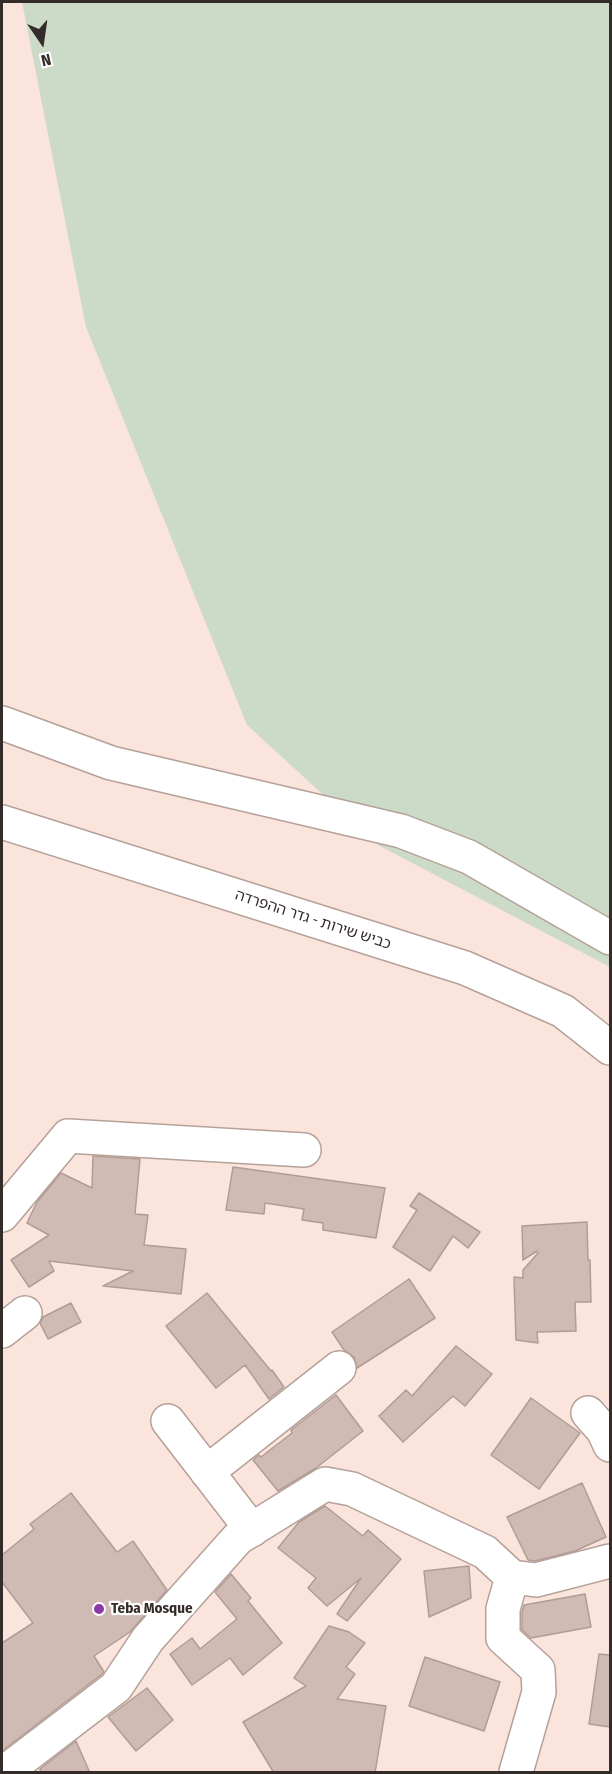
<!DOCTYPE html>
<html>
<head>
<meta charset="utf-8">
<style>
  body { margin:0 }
  #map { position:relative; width:612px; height:1774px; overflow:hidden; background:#fae4dc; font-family:"Fira Sans Condensed",sans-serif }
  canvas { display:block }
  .frame { position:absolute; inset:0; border:3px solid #342c29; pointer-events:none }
  .north { position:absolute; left:12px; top:12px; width:60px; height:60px; -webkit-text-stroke:4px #fff; paint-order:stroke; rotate:167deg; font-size:16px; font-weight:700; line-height:24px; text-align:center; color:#342c29 }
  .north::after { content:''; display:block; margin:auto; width:21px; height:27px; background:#342c29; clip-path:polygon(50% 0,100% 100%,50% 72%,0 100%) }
</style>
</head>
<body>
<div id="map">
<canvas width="612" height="1774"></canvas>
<div class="frame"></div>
<div class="north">N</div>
</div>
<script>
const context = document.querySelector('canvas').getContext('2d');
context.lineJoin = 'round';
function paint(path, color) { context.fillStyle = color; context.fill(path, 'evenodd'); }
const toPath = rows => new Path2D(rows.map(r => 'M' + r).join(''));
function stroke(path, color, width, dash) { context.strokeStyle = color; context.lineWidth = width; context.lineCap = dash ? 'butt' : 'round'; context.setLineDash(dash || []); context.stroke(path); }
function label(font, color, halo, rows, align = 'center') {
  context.font = font + ' "Fira Sans Condensed","Noto Sans Hebrew",sans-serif'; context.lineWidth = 4.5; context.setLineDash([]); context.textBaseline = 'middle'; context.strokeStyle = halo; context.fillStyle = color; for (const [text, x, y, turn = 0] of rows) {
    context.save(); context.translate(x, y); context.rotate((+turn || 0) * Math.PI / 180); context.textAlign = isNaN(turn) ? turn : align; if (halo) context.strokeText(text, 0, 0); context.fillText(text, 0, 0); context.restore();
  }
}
const green = toPath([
  [22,2,610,2,610,967,378,845,247,725,86,327]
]);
const building = toPath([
  [93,1156,140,1159,135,1214,148,1215,144,1245,186,1249,181,1294,103,1286,133,1271,49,1261,54,1271,29,1287,11,1260,49,1235,27,1223,37,1202,61,1173,92,1188,93,1156],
  [233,1167,385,1188,376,1238,323,1230,323,1223,302,1220,304,1209,265,1203,264,1214,226,1210,233,1167],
  [419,1193,480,1232,468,1248,453,1236,430,1271,393,1247,417,1210,410,1206,419,1193],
  [587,1222,588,1260,590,1260,591,1302,575,1302,576,1331,537,1332,538,1343,516,1340,514,1277,523,1278,523,1270,538,1253,537,1251,523,1260,522,1226,587,1222],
  [409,1279,435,1318,357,1368,354,1357,344,1350,332,1332,409,1279],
  [207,1293,271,1371,272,1370,284,1387,269,1399,245,1365,216,1388,166,1326,207,1293],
  [71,1303,81,1322,48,1339,40,1323,43,1317,71,1303],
  [456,1346,492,1374,465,1406,453,1396,403,1442,379,1416,406,1390,412,1396,456,1346],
  [336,1395,363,1431,316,1468,278,1491,253,1460,259,1455,261,1457,292,1433,291,1430,336,1395],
  [531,1398,580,1433,539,1489,491,1455,531,1398],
  [582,1483,606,1537,575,1551,535,1561,528,1560,507,1517,582,1483],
  [71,1493,117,1552,133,1541,167,1590,130,1632,94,1656,104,1672,102,1674,2,1751,2,1643,33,1623,2,1582,2,1555,34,1529,30,1524,71,1493],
  [325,1506,363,1536,368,1530,401,1559,347,1621,337,1614,361,1578,327,1606,308,1588,316,1578,278,1548,299,1522,325,1506],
  [469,1566,471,1598,429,1617,424,1571,469,1566],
  [231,1574,251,1598,248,1601,282,1643,243,1675,230,1658,192,1685,170,1654,192,1638,200,1649,237,1619,215,1592,231,1574],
  [585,1594,591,1627,531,1638,522,1630,522,1612,524,1605,585,1594],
  [329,1626,349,1632,365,1643,346,1667,355,1674,337,1699,386,1706,375,1773,274,1773,243,1722,306,1686,294,1678,329,1626],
  [599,1654,610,1655,610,1727,589,1724,599,1654],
  [425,1657,500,1682,484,1731,409,1706,425,1657],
  [147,1688,173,1720,136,1751,108,1717,147,1688],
  [76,1741,90,1773,41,1773,40,1769,76,1741]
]);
const minor = toPath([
  [2,723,111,763,401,831,469,857,610,938],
  [2,822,465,968,563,1011,610,1048],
  [2,1215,68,1136,304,1150],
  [2,1331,25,1313],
  [588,1413,603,1430,610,1445],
  [168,1421,252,1530],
  [207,1472,339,1368],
  [512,1577,503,1609,503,1638,538,1670,539,1692,516,1772],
  [5,1772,116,1687,148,1639,238,1538,325,1484,352,1489,485,1552,512,1577,536,1580,610,1561]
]);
const markers = [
  [99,1609,6,"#8b37a5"]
];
const streetNames = [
  ["כביש שירות - גדר ההפרדה",313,920,18]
];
const poiNames = [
  ["Teba Mosque",111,1609]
];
paint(green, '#ccdbc8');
paint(building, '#d0bbb4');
stroke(building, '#b09c95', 1.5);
stroke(minor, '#b5a199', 36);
stroke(minor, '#fff', 33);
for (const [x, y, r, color] of markers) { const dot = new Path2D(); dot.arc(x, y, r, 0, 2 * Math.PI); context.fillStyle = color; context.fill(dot); stroke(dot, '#fff', 2); }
label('15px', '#342c29', '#fff', streetNames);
label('bold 15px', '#342c29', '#fff', poiNames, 'left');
</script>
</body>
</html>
